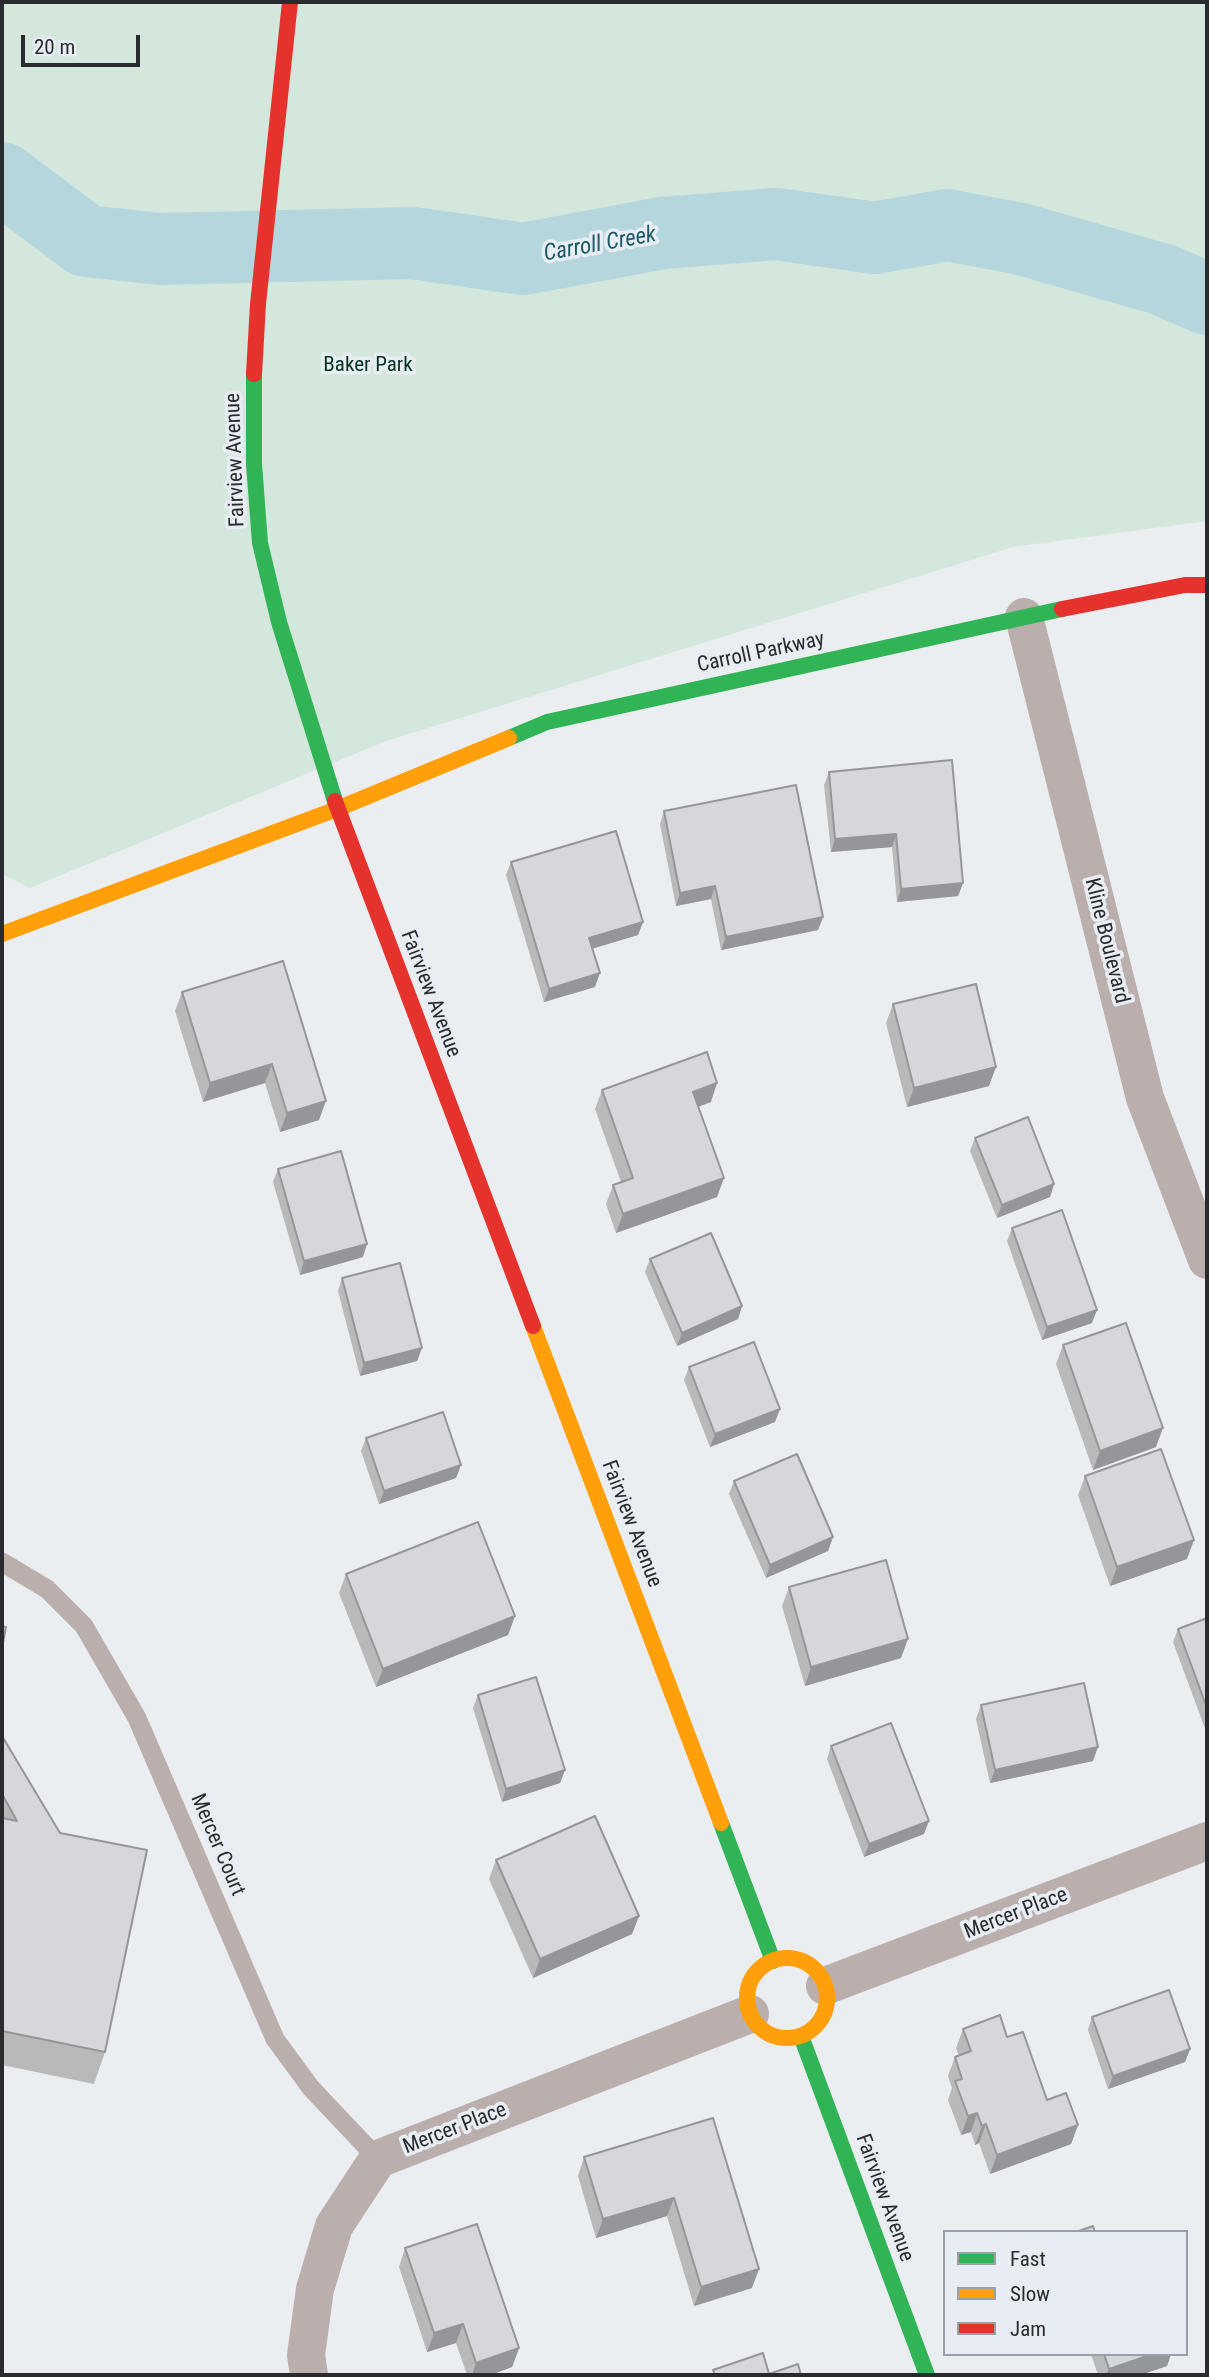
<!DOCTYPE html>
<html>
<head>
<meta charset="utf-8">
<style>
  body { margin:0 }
  #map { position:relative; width:1209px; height:2377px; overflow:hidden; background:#ebeef1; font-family:"Roboto Condensed",sans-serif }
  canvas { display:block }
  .frame { position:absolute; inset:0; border:4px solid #292b2e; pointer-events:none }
  .legend { position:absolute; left:943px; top:2230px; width:245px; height:126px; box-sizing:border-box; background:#e8edf4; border:2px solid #9c9fa5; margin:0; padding:9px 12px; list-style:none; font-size:21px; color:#292b2e }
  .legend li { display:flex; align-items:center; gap:14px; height:35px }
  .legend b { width:35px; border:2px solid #9c9fa5 }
  .scale { position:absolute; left:21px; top:35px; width:119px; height:32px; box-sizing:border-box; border:4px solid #292b2e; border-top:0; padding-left:9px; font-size:21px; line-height:24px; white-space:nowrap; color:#292b2e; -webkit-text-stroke:5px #e8edf4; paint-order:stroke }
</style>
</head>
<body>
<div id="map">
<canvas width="1209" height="2377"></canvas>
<div class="frame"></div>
<ul class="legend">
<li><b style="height:9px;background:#30b455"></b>Fast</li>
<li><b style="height:9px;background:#ff9f0a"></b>Slow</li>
<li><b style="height:9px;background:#e5322d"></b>Jam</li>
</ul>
<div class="scale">20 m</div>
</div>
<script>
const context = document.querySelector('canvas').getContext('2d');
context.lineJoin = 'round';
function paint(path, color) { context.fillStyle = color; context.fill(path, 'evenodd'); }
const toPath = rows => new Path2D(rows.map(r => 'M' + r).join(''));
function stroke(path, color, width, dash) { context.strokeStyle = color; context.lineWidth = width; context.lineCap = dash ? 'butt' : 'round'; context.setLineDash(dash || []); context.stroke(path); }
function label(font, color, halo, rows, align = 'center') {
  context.font = font + ' "Roboto Condensed",sans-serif'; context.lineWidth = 7; context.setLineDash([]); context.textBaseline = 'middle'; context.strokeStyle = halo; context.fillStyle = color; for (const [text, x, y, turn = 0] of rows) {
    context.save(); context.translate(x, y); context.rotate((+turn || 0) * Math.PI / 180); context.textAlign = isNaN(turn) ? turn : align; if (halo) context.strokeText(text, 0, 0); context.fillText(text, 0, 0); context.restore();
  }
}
const green = toPath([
  [2,2,1207,2,1207,521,1013,547,386,741,30,888,2,874]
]);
const river = toPath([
  [2,178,86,241,161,249,413,243,523,259,663,233,776,224,875,238,947,225,1021,239,1164,280,1207,299]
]);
const lane = toPath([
  [2,1562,47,1589,84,1626,137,1718,275,2039,311,2088,378,2159]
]);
const street = toPath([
  [1024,617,1145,1098,1207,1260],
  [825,1986,1207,1841],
  [309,2375,306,2355,315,2289,334,2226,378,2159,750,2014]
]);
const fast = toPath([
  [254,374,254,464,260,543,279,622,335,801],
  [509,738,547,722,1062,609],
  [721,1823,773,1961],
  [801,2036,927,2375]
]);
const slow = toPath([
  [2,934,337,809,509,738],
  [533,1326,721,1823],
  '747 1998a40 40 0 1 1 80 0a40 40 0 1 1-80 0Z'
]);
const jam = toPath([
  [254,374,258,304,290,2],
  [1062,609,1185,585,1207,585],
  [335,801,533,1326]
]);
const wall = toPath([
  [829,772,963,883,958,896,897,902,892,847,831,852,824,785],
  [664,811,823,917,818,930,721,950,711,899,676,906,660,824],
  [511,862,643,922,638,935,592,948,595,987,544,1002,506,875],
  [283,961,319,1120,280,1132,265,1083,203,1102,175,1011,182,992],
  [893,1004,989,1086,907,1107,886,1023],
  [602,1090,711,1102,698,1107,717,1197,616,1233,606,1204,613,1185,621,1182,595,1109],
  [975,1138,1054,1184,1050,1197,997,1218,970,1151],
  [278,1169,363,1257,300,1275,273,1182],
  [1012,1228,1092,1323,1042,1340,1007,1241],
  [650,1259,742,1306,738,1319,677,1346,645,1272],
  [342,1278,422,1348,417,1361,360,1376,338,1291],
  [1063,1345,1156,1447,1093,1470,1056,1364],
  [689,1367,775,1422,710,1447,684,1380],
  [366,1438,461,1465,456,1478,379,1504,361,1451],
  [1085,1476,1187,1559,1110,1586,1078,1495],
  [734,1481,833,1537,828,1551,766,1578,729,1494],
  [346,1574,515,1616,508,1635,376,1687,339,1593],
  [789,1587,901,1658,805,1686,782,1606],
  [1207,1618,1207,1734,1173,1642,1178,1629],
  [478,1695,565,1770,560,1783,502,1802,473,1708],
  [981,1705,1093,1761,990,1783,976,1719],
  [2,1736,105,2052,94,2084,2,2065],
  [831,1746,924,1834,864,1857,827,1759],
  [496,1860,639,1916,632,1934,533,1978,489,1879],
  [1092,2017,1190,2049,1185,2062,1108,2089,1088,2030],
  [963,2029,1007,2037,1047,2100,1078,2125,1071,2144,990,2174,979,2143,975,2145,971,2132,961,2135,948,2100,952,2088,948,2076,955,2057,959,2056,956,2048],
  [713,2118,752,2288,694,2306,667,2216,596,2238,578,2176,584,2157],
  [405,2248,519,2348,512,2367,490,2375,467,2375,456,2343,427,2352,399,2267],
  [1091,2354,1171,2354,1167,2366,1140,2375,1098,2375]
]);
const shadedWall = toPath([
  [896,834,892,847,831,852,835,839],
  [963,883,958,896,897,902,901,889],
  [715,886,711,899,676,906,680,893],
  [823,917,818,930,721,950,726,937],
  [643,922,638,935,585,951,589,938],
  [600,973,595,987,544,1002,549,989],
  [272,1064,265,1083,203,1102,210,1083],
  [996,1067,989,1086,907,1107,914,1088],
  [717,1083,711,1102,686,1111,693,1092],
  [326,1101,319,1120,280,1132,287,1113],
  [724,1178,717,1197,616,1233,623,1214],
  [1054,1184,1050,1197,997,1218,1002,1205],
  [367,1244,363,1257,300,1275,304,1261],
  [742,1306,738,1319,677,1346,682,1333],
  [1097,1310,1092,1323,1042,1340,1047,1327],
  [422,1348,417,1361,360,1376,364,1363],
  [780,1409,775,1422,710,1447,715,1434],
  [1163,1428,1156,1447,1093,1470,1100,1451],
  [461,1465,456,1478,379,1504,384,1491],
  [833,1537,828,1551,766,1578,770,1565],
  [1194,1540,1187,1559,1110,1586,1117,1567],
  [515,1616,508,1635,376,1687,383,1669],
  [908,1639,901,1658,805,1686,811,1667],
  [1098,1747,1093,1761,990,1783,995,1770],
  [565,1770,560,1783,502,1802,506,1789],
  [929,1821,924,1834,864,1857,869,1844],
  [639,1916,632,1934,533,1978,540,1959],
  [1190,2049,1185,2062,1108,2089,1113,2076],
  [977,2113,971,2132,961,2135,968,2116],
  [986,2124,979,2143,975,2145,982,2126],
  [1078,2125,1071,2144,990,2174,997,2155],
  [674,2198,667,2216,596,2238,603,2219],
  [759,2269,752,2288,694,2306,701,2287],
  [463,2324,456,2343,427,2352,434,2333],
  [519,2348,512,2367,490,2375,472,2375,476,2363],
  [1153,2354,1171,2354,1167,2366,1140,2375,1106,2375,1109,2369]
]);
const building = toPath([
  [952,760,963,883,901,889,896,834,835,839,829,772,952,760],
  [796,785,823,917,726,937,715,886,680,893,664,811,796,785],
  [616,831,643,922,589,938,600,973,549,989,511,862,616,831],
  [283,961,326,1101,287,1113,272,1064,210,1083,182,992,283,961],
  [976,984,996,1067,914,1088,893,1004,976,984],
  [707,1052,717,1083,693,1092,724,1178,623,1214,613,1185,633,1178,602,1090,707,1052],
  [1028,1117,1054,1184,1002,1205,975,1138,1028,1117],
  [341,1151,367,1244,304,1261,278,1169,341,1151],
  [1062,1210,1097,1310,1047,1327,1012,1228,1062,1210],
  [711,1233,742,1306,682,1333,650,1259,711,1233],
  [400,1263,422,1348,364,1363,342,1278,400,1263],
  [1126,1323,1163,1428,1100,1451,1063,1345,1126,1323],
  [754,1342,780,1409,715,1434,689,1367,754,1342],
  [443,1412,461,1465,384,1491,366,1438,443,1412],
  [1161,1449,1194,1540,1117,1567,1085,1476,1161,1449],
  [797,1454,833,1537,770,1565,734,1481,797,1454],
  [478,1522,515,1616,383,1669,346,1574,478,1522],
  [886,1560,908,1639,811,1667,789,1587,886,1560],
  [1207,1618,1207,1708,1178,1629,1207,1618],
  [2,1626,6,1627,2,1648,2,1626],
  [536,1677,565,1770,506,1789,478,1695,536,1677],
  [1084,1683,1098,1747,995,1770,981,1705,1084,1683],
  [891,1723,929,1821,869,1844,831,1746,891,1723],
  [2,1736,60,1833,147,1850,105,2052,2,2031,2,1818,17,1821,2,1794,2,1736],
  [595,1816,639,1916,540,1959,496,1860,595,1816],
  [1169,1990,1190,2049,1113,2076,1092,2017,1169,1990],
  [1000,2015,1007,2037,1023,2032,1047,2100,1066,2093,1078,2125,997,2155,986,2124,982,2126,977,2113,968,2116,955,2081,962,2079,955,2057,971,2051,963,2029,1000,2015],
  [713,2118,759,2269,701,2287,674,2198,603,2219,584,2157,713,2118],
  [477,2224,519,2348,476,2363,463,2324,434,2333,405,2248,477,2224],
  [1093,2226,1095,2232,1076,2232,1093,2226],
  [763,2353,769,2374,798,2364,801,2375,715,2375,713,2370,763,2353],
  [1104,2354,1153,2354,1109,2369,1104,2354]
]);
const parkNames = [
  ["Baker Park",368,366]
];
const streetNames = [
  ["Fairview Avenue",236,460,-92],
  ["Carroll Parkway",761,653,-12],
  ["Kline Boulevard",1106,941,76],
  ["Fairview Avenue",430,994,69],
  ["Fairview Avenue",631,1524,69],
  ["Mercer Court",217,1845,67],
  ["Mercer Place",1016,1914,-21],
  ["Mercer Place",455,2129,-21],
  ["Fairview Avenue",884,2198,70]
];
const waterNames = [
  ["Carroll Creek",600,245,-10]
];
paint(green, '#d3e7dd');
stroke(river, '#b5d6dd', 72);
stroke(lane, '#bbafae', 19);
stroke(street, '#bbafae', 38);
stroke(fast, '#30b455', 16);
stroke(slow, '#ff9f0a', 16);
stroke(jam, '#e5322d', 16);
paint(wall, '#b7b9bb');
paint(shadedWall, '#959699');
paint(building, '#d5d7da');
stroke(building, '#959699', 2);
label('21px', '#01331d', '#e8edf4', parkNames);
label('21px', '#292b2e', '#e8edf4', streetNames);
label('italic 23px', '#1c5b65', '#e8edf4', waterNames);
</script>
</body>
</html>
